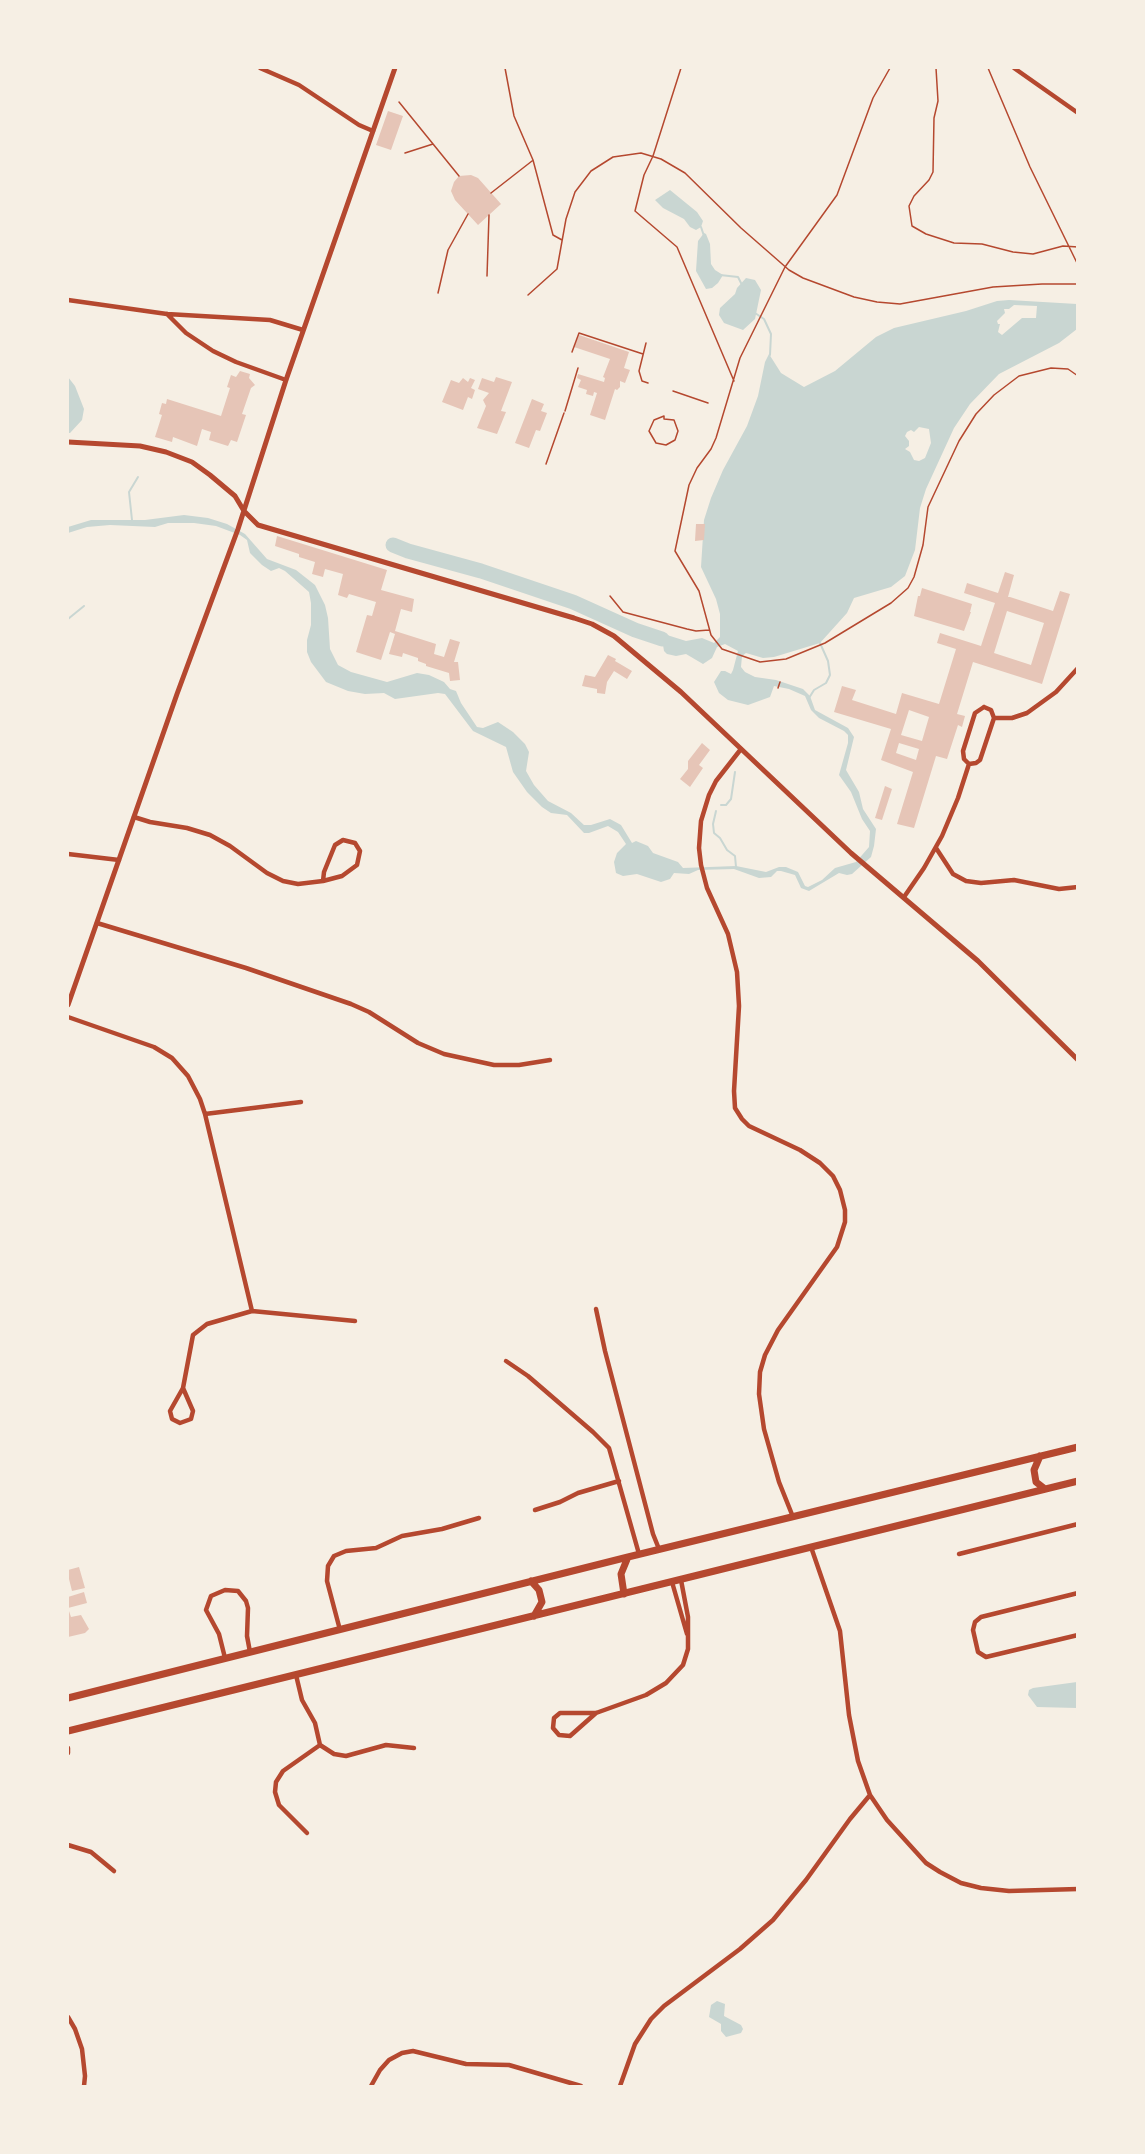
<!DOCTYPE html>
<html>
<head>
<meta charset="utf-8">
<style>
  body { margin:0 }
  #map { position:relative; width:1145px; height:2154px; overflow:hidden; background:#f6efe4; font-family:Raleway,sans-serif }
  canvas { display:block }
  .frame { position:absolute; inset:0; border:69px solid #f6efe4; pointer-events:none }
</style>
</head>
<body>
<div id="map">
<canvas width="1145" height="2154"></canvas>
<div class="frame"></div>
</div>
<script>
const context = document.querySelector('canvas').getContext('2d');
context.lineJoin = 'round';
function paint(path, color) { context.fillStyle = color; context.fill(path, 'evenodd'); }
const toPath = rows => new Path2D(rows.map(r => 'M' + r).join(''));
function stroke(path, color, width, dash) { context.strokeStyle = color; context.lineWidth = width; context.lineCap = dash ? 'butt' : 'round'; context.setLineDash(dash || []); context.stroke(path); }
const water = toPath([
  [670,190,697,212,703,221,701,227,696,230,690,227,684,219,663,208,655,200],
  [704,233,706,234,710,244,711,264,715,270,723,275,718,283,712,288,706,289,696,271,698,241],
  [746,278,755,280,761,290,755,319,743,330,724,323,719,315,720,308,735,294,737,288],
  [1009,300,1077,304,1077,329,1059,343,999,374,970,404,954,428,926,489,920,508,915,550,905,576,891,587,854,598,847,613,820,643,774,657,763,658,746,653,742,656,741,667,745,672,755,677,776,680,803,689,810,696,815,710,848,728,854,737,846,770,859,792,863,809,876,829,874,846,871,857,852,874,847,875,839,873,809,891,801,888,795,875,781,871,777,871,771,877,759,878,734,869,698,870,689,874,674,873,670,879,661,882,637,874,623,876,616,873,614,862,617,853,626,844,618,832,608,826,589,833,584,833,567,815,551,813,542,807,527,792,513,772,506,747,473,731,445,694,438,693,395,699,384,693,365,694,348,691,326,682,311,662,307,652,307,640,311,625,311,603,309,592,285,571,279,568,271,571,262,565,250,553,247,540,240,535,216,526,194,523,168,523,155,527,110,525,87,527,68,533,68,527,91,520,145,520,184,515,208,518,227,524,245,534,267,559,296,570,315,585,325,605,328,618,330,649,338,665,351,672,387,682,417,673,429,675,444,682,450,689,456,691,461,703,477,727,483,728,498,722,513,732,525,744,529,752,526,771,534,785,548,801,571,813,584,825,591,825,610,819,621,825,632,843,636,841,648,846,653,853,678,862,683,868,736,866,766,872,779,867,786,867,798,872,805,886,808,887,822,880,835,868,856,862,869,847,870,831,862,819,851,792,839,775,848,743,848,735,844,731,819,718,811,710,805,696,789,689,774,686,770,697,748,705,728,700,719,693,714,682,721,671,725,671,731,674,733,670,738,651,725,644,717,647,712,658,703,664,686,654,676,656,667,654,664,651,662,639,667,635,686,641,702,638,714,643,720,637,720,614,716,599,701,567,704,520,711,498,723,470,747,426,758,396,765,362,769,354,781,373,804,387,835,371,876,337,894,328,966,311,997,301],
  [1014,305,1037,306,1036,318,1022,318,1002,335,998,332,1000,324,998,324,997,321,1005,313,1004,309,1009,309],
  [919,427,929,429,931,443,925,458,919,461,914,460,910,452,905,449,909,446,909,441,905,436,907,432,911,430,914,432],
  [68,377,75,386,84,409,82,420,70,433,68,433],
  [1077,1682,1077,1708,1037,1707,1028,1695,1029,1690,1033,1688],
  [717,2001,725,2004,724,2016,741,2025,743,2029,741,2033,726,2037,721,2031,721,2024,709,2017,711,2005]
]);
const stream = toPath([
  [701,227,704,236],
  [720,275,738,277,742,285],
  [755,313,764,319,771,334,770,355],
  [132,520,129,492,138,477],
  [68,619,84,606],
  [809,698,814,690,826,683,830,675,828,661,820,643],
  [721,805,726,805,731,799,735,772],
  [716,811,713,824,714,833,720,838,727,850,735,856,736,867]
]);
const river = toPath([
  [393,545,408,551,481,571,573,602,635,630,662,639]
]);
const building = toPath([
  [388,111,403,116,391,150,376,145],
  [471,175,478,178,501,204,478,225,455,200,451,191,454,182,459,176],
  [579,335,629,352,624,368,630,370,625,383,620,381,620,387,617,390,615,389,605,420,590,415,597,393,594,392,593,396,586,394,587,390,578,387,581,380,577,378,578,374,604,382,605,378,603,377,610,359,574,347],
  [240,371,250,374,249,378,255,385,251,388,242,414,246,415,237,442,231,440,228,446,209,440,211,432,202,429,197,446,173,437,172,442,155,437,162,415,159,414,162,403,166,404,167,399,221,416,230,388,227,387,231,375,236,377],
  [496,377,512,382,501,411,506,412,497,434,477,428,486,406,483,400,489,393,478,389,482,378,494,382],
  [463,378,468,382,470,378,475,380,471,388,475,390,472,399,468,397,463,410,442,402,451,380,459,383],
  [532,399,544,404,541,411,547,413,540,431,536,430,529,448,515,443],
  [696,524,705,524,704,540,695,541],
  [277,536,387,570,381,590,414,599,412,612,401,609,395,631,436,644,434,654,444,657,450,639,460,642,454,662,458,662,460,680,450,681,449,673,426,666,426,664,418,661,418,658,403,653,402,657,389,654,395,634,390,632,381,660,356,652,367,615,372,616,376,602,349,594,347,598,338,595,343,574,325,569,323,577,312,574,315,562,299,557,299,554,275,546],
  [1005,572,1014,575,1008,597,1010,597,1053,611,1060,591,1070,594,1042,684,973,662,957,714,965,716,962,727,958,725,947,759,936,756,914,828,897,824,913,772,881,760,891,729,834,712,842,686,856,690,852,700,896,714,902,693,939,704,956,649,937,643,940,633,981,646,995,603,964,593,967,583,998,593],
  [1007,611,1044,623,1031,665,994,653],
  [909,710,929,717,922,741,901,735],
  [899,743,919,749,916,760,896,753],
  [922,588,972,604,970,612,971,612,964,631,914,616,918,596,920,596],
  [608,655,616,659,615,661,632,671,627,679,614,671,607,682,605,694,597,693,597,689,582,686,585,675,595,677],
  [702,743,710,750,699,765,703,768,690,787,680,779,688,769,688,761],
  [885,786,892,789,882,820,875,818],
  [79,1567,85,1588,72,1591,69,1579,68,1579,68,1570],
  [84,1592,87,1603,68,1608,71,1617,81,1615,89,1629,85,1633,68,1637,68,1597]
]);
const path = toPath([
  [505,68,514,116,533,160,553,235,562,240],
  [681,68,653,156,644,175,635,211,677,247,734,381],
  [890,68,873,98,837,195,785,267,740,358,716,438,711,449,697,468,689,485,675,551,699,591,711,635,722,649,760,662,786,659,825,643,891,603,908,588,914,577,923,545,928,507,959,441,976,414,994,395,1019,376,1051,368,1068,369,1078,376],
  [936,68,938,101,934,118,933,172,929,180,914,196,909,206,912,226,926,234,954,243,982,244,1013,252,1033,254,1063,246,1078,247],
  [988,68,1030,167,1078,265],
  [399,102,459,176],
  [405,153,433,144],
  [491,193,532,161],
  [487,276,489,215],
  [438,293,448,250,468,214],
  [528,295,557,269,566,219,575,192,591,171,613,157,641,153,661,159,685,173,741,228,789,270,803,278,854,297,877,302,900,304,993,287,1042,284,1078,284],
  [646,343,639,371,642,381,648,383],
  [572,352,579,333,643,354],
  [673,391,708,403],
  [565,411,578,368],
  [664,416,664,419,674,420,678,431,675,440,666,445,656,443,649,431,654,420,664,416],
  [546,464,564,413],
  [610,596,623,612,687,629,696,631,709,630],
  [778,688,780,682]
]);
const minor = toPath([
  [260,68,299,85,359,125,373,131],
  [1014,68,1078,113],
  [68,300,167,314,270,320,303,330],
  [167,314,186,333,213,351,236,362,286,380],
  [984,707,991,710,994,718,980,760,976,763,969,764,964,759,963,751,975,713,984,707],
  [994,718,1012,718,1027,713,1056,692,1078,668],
  [741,749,716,781,709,795,701,821,699,848,701,865,707,888,728,934,737,972,739,1006,734,1091,735,1108,742,1119,749,1126,800,1150,820,1163,833,1176,840,1190,845,1210,845,1222,837,1247,778,1330,765,1355,760,1372,759,1394,764,1429,779,1482,793,1517],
  [134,817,150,822,187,828,210,835,230,846,267,873,283,881,298,884,323,881,324,872,335,845,343,840,355,843,360,851,357,865,342,876,323,881],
  [936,848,953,874,966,881,981,883,1014,880,1059,889,1078,887],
  [68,854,119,860],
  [904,897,924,868,942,836,958,798,969,764],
  [97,923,246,968,351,1004,369,1012,418,1043,444,1054,494,1065,519,1065,550,1060],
  [68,1017,154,1047,172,1058,188,1076,200,1099,205,1114,252,1311],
  [205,1114,301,1102],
  [596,1309,605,1351,653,1534,659,1549],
  [506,1361,528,1376,593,1432,609,1448,639,1554],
  [183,1388,193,1411,191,1419,180,1423,172,1419,170,1411,183,1388,193,1335,207,1324,252,1311,355,1321],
  [535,1510,560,1502,578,1493,619,1481],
  [811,1547,840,1631,849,1715,858,1761,870,1795,887,1820,926,1863,940,1872,961,1883,981,1888,1009,1891,1078,1889],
  [959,1554,1078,1524],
  [672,1582,687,1634],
  [1078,1593,981,1617,975,1622,973,1630,978,1652,986,1657,1078,1635],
  [340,1630,327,1581,328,1566,334,1556,346,1551,376,1548,402,1536,442,1529,479,1518],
  [225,1658,219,1634,206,1610,211,1596,225,1590,238,1591,246,1601,248,1608,247,1636,250,1652],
  [296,1675,302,1700,315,1723,320,1745],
  [596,1713,570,1736,559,1735,553,1728,554,1718,560,1713,596,1713,646,1695,666,1683,683,1665,688,1649,688,1617,681,1580],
  [320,1745,334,1754,346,1756,386,1745,414,1748],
  [68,1748,68,1753],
  [307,1833,279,1805,275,1792,276,1782,283,1771,320,1745],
  [68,1845,91,1852,114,1871],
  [68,2017,75,2029,82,2049,85,2076,84,2086],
  [371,2086,380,2070,389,2060,402,2053,413,2051,466,2064,509,2065,581,2086],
  [620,2086,635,2044,651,2019,664,2006,740,1949,773,1920,806,1880,850,1819,870,1795]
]);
const tertiary = toPath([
  [68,442,140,446,166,452,192,462,210,475,235,496,244,511,258,525,574,618,592,624,614,636,681,692,851,853,978,961,1078,1060],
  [68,1005,177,694,238,529,286,380,395,68]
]);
const primary = toPath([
  [1040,1456,1034,1470,1036,1482,1045,1489],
  [531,1581,539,1590,542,1602,534,1616],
  [624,1594,621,1574,628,1557],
  [68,1698,628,1557,1078,1447],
  [68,1731,1078,1481]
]);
paint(water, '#c9d6d2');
stroke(stream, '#c9d6d2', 2);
stroke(river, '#c9d6d2', 15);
paint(building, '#e6c5b7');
stroke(path, '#b5482f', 1.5);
stroke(minor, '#b5482f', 4.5);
stroke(tertiary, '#b5482f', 5);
stroke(primary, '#b5482f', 7);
</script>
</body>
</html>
